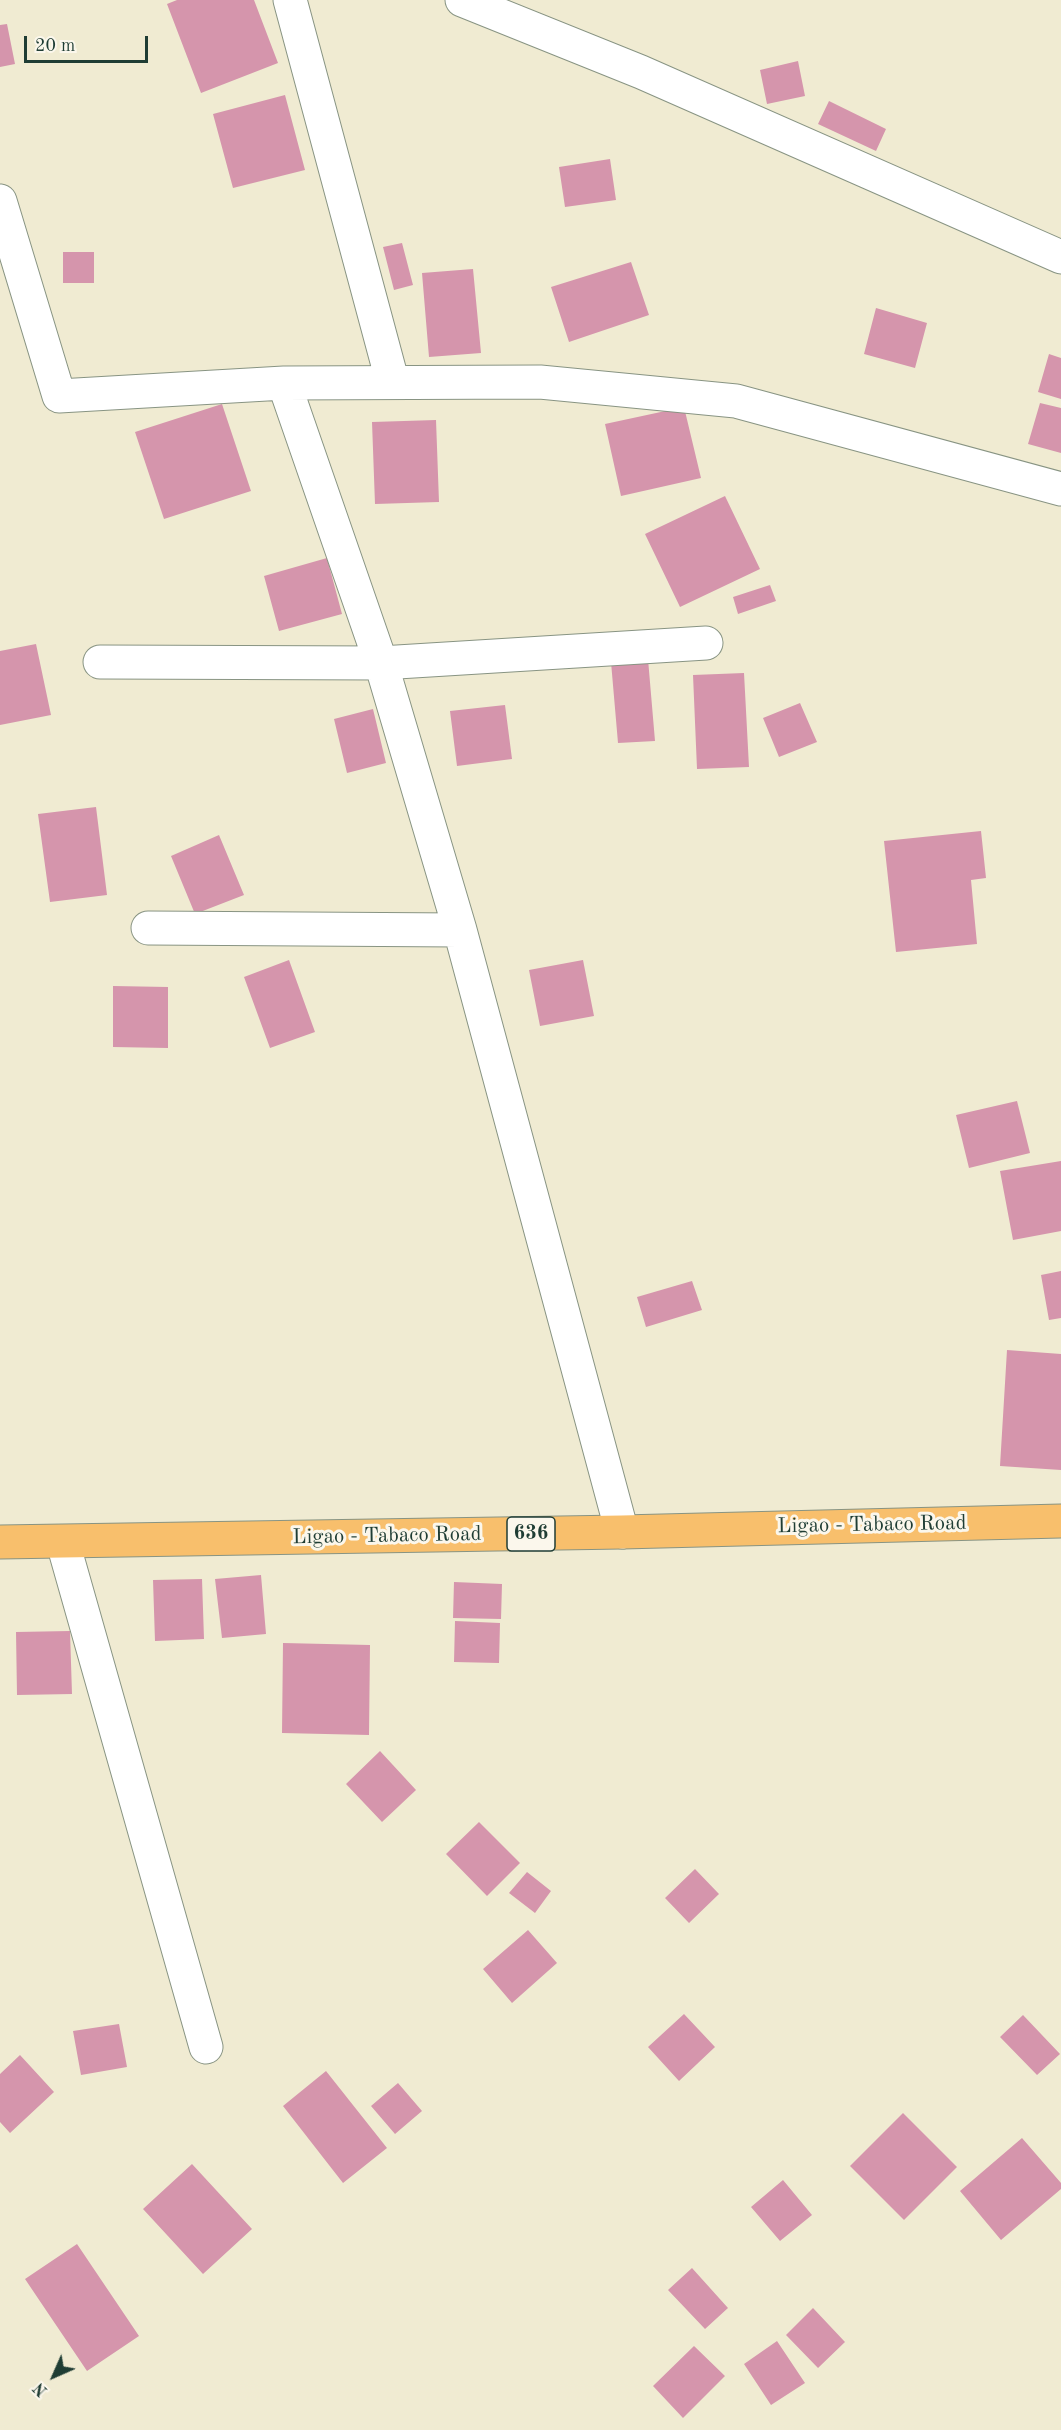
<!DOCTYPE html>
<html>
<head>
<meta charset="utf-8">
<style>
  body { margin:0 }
  #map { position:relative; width:1061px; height:2430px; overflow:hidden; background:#f0ebd2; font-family:"Old Standard TT",serif }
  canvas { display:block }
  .north { position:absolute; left:24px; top:2346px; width:60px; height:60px; -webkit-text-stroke:4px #fbf7ec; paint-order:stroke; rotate:225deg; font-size:16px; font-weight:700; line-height:24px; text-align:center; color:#1f3d34 }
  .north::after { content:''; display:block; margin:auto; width:21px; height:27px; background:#1f3d34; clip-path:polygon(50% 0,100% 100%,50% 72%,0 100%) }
  .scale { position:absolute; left:24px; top:36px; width:124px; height:27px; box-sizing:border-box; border:3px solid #1f3d34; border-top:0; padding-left:8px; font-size:18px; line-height:21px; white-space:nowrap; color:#1f3d34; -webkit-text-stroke:4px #fbf7ec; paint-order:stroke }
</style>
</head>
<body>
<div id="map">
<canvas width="1061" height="2430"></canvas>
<div class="north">N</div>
<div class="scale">20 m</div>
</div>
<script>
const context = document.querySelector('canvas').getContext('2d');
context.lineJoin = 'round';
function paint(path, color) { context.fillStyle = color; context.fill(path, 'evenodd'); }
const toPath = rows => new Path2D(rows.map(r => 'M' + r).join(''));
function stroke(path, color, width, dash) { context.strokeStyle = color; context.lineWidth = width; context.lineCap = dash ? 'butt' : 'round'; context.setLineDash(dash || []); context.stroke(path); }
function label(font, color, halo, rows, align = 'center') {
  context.font = font + ' "Old Standard TT",serif'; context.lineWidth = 6; context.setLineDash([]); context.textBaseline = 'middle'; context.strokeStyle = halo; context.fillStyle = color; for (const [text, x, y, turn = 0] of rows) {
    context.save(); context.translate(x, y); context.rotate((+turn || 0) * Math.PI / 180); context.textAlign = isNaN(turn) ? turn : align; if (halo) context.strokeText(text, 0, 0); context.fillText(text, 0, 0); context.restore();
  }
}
const building = toPath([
  [177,0,254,0,278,63,201,93,167,4],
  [7,24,15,64,0,67,0,25],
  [798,61,805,96,767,104,760,70],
  [285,95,305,170,233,188,213,114],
  [829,101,886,129,876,151,818,124],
  [610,159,616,200,565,207,559,167],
  [402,243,413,285,394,290,383,247],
  [63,252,94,252,94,283,63,283],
  [631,262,649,315,569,342,551,287],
  [473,269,481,353,429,357,422,273],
  [876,308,927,323,915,368,864,354],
  [1049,354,1061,358,1061,399,1038,392],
  [1040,403,1061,408,1061,453,1028,444],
  [222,404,251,491,164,519,135,432],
  [684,407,701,478,621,496,605,424],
  [436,420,439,502,375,504,372,422],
  [725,496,760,569,680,607,645,534],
  [327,558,342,614,279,631,264,576],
  [770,585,776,601,738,614,733,597],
  [36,644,51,715,0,725,0,651],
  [648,659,655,741,618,743,611,662],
  [744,673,749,767,697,769,693,675],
  [800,703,817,742,779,757,763,718],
  [505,705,512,759,457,766,450,711],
  [373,709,386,763,347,773,334,719],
  [96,807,107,895,50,902,38,814],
  [981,831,986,878,971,880,977,944,896,952,884,841],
  [219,835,244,895,195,914,171,856],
  [289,960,315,1032,270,1048,244,977],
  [583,960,594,1016,540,1026,529,970],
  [113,986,168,987,168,1048,113,1047],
  [1017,1101,1030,1153,969,1168,956,1115],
  [1061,1161,1061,1231,1013,1240,1000,1171],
  [1061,1271,1061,1318,1049,1320,1041,1275],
  [692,1281,702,1310,646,1327,637,1297],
  [1007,1350,1061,1354,1061,1470,1000,1466],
  [261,1575,266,1634,222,1638,215,1579],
  [202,1579,204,1639,155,1641,153,1580],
  [454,1582,502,1584,501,1619,453,1618],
  [455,1621,500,1623,499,1663,454,1662],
  [70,1631,72,1694,17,1695,16,1632],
  [283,1643,370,1645,369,1735,282,1733],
  [380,1751,416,1790,382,1822,346,1784],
  [479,1822,520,1863,487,1896,446,1854],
  [695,1869,719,1894,689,1923,665,1898],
  [527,1872,551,1891,535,1913,509,1893],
  [528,1930,557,1963,512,2003,483,1969],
  [684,2014,715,2047,679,2081,648,2047],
  [1023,2015,1060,2054,1037,2075,1000,2037],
  [119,2024,127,2067,81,2075,73,2031],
  [20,2055,54,2092,10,2133,0,2122,0,2074],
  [326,2071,387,2148,343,2183,283,2106],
  [398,2083,422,2111,395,2134,371,2106],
  [903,2113,957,2167,904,2220,850,2166],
  [1022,2138,1061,2183,1061,2189,1001,2240,960,2191],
  [192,2164,252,2229,203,2274,143,2209],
  [783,2180,812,2215,780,2241,751,2207],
  [77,2244,139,2336,87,2371,25,2279],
  [692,2268,728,2308,705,2329,668,2290],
  [813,2308,845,2342,818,2368,786,2335],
  [777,2341,805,2383,771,2405,744,2364],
  [694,2346,725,2376,683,2418,653,2386]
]);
const minor = toPath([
  [290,0,392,380],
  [462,0,641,72,1061,257],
  [0,201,59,396,284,383,540,382,736,401,1061,489],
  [284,383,381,663,460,930,622,1532],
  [100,662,381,663,706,643],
  [148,928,460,930],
  [63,1543,206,2047]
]);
const major = toPath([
  [0,1542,622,1532,1061,1521]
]);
const shields = [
  [531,1534,48]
];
const shieldNames = [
  ["636",531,1534]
];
const streetNames = [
  ["Ligao - Tabaco Road",872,1525,-1],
  ["Ligao - Tabaco Road",387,1536,-1]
];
paint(building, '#d595ac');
stroke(minor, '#889483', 35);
stroke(major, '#889483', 35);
stroke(minor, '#fff', 33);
stroke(major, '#f8bf6c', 33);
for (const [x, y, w] of shields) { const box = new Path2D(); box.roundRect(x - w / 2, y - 17, w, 34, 4.5); context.fillStyle = '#fbf7ec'; context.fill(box); stroke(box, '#1f3d34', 1.5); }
label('bold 20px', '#1f3d34', null, shieldNames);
label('21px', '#1f3d34', '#fbf7ec', streetNames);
</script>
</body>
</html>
